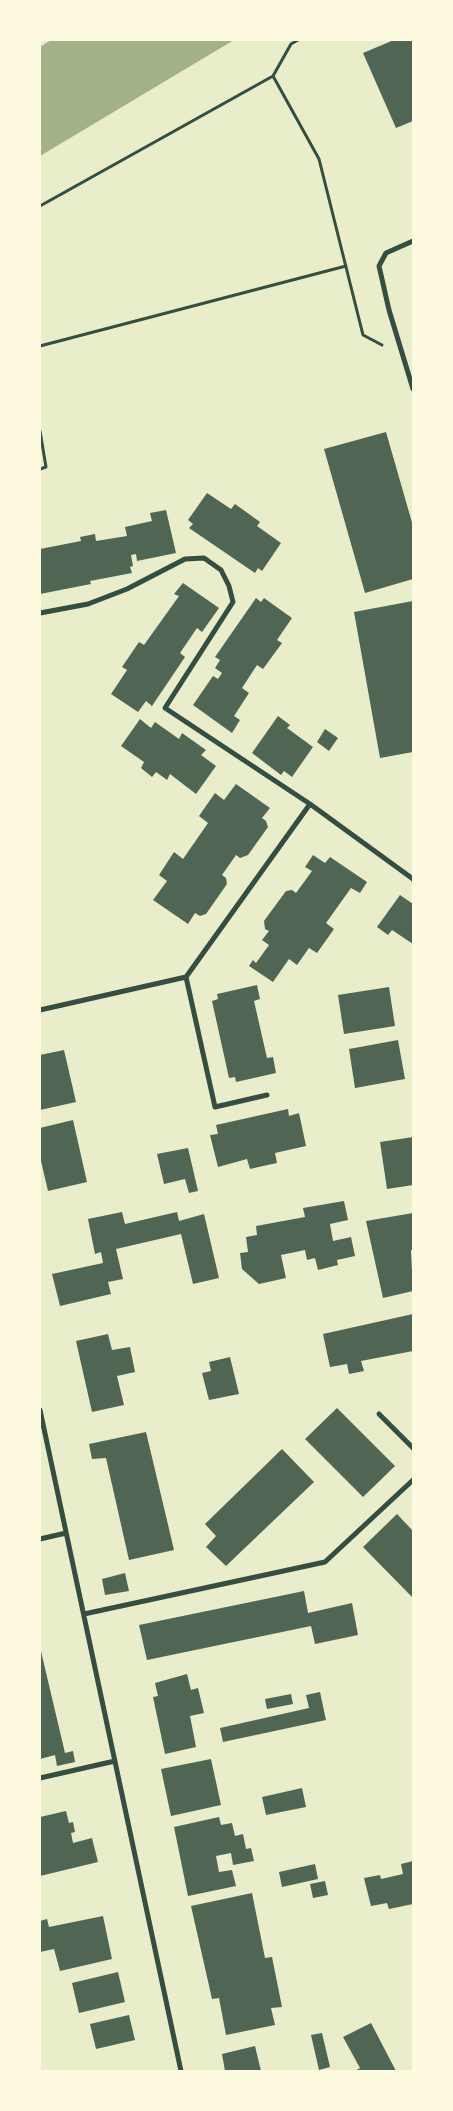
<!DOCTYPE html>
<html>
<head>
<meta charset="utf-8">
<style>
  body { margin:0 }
  #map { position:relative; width:453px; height:2111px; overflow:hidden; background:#e9edc9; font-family:"Open Sans",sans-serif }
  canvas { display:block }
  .frame { position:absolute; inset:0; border:41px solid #fefae0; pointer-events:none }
</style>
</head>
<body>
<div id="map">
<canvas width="453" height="2111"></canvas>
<div class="frame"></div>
</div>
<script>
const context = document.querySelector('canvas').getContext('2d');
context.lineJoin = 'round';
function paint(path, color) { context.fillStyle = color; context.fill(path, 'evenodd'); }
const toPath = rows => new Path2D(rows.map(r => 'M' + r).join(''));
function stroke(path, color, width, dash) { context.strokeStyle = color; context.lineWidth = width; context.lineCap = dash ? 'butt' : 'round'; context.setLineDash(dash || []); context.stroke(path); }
const water = toPath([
  [51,40,234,40,40,156,40,47]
]);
const building = toPath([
  [394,40,413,40,413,121,396,128,363,53],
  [386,432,413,526,413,579,365,593,324,449],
  [207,493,231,509,235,504,260,522,257,526,281,543,262,571,258,568,255,573,189,528,193,524,188,520],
  [166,510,176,553,137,561,136,554,131,555,133,566,130,567,132,573,90,581,91,584,40,594,40,549,81,541,80,537,95,534,96,541,127,536,125,527,152,521,150,513],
  [183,583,219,608,202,632,197,628,180,653,185,657,152,706,146,701,138,712,111,694,127,670,122,667,139,642,144,645,179,596,174,594],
  [256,598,261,602,264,598,292,618,277,640,282,643,263,669,257,665,242,688,249,693,234,716,240,720,232,733,193,705,213,676,218,679,222,673,215,668,220,660,215,657],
  [413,601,413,752,380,758,354,612],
  [278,716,290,725,287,728,313,747,292,777,284,771,281,775,252,753],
  [140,719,151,728,155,722,179,739,182,733,206,750,201,755,216,766,196,794,170,774,167,780,156,772,152,777,141,768,144,762,121,746],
  [325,729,338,738,329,751,317,742],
  [236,784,270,808,262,818,266,821,268,827,248,855,240,858,236,855,222,875,226,878,227,884,206,914,200,916,195,913,188,924,153,900,167,881,159,875,174,852,183,859,208,823,199,816,215,793,224,800],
  [313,855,325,863,330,857,367,882,360,893,351,888,326,923,334,929,317,953,309,948,297,965,289,959,273,982,249,966,253,960,256,963,269,945,262,940,269,931,265,929,264,921,286,891,292,890,296,893,312,871,305,867],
  [400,895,413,904,413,944,392,930,388,935,377,927],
  [257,985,260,999,254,1001,267,1058,273,1057,276,1073,236,1082,235,1077,229,1078,212,1001,218,999,217,994],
  [389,987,395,1026,344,1034,338,995],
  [398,1040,405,1079,355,1088,349,1049],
  [64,1050,76,1102,40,1110,40,1055],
  [288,1109,289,1116,299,1113,306,1146,275,1153,277,1163,263,1166,250,1169,247,1159,218,1167,210,1135,218,1134,216,1125],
  [73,1120,87,1182,48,1191,40,1157,40,1128],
  [413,1137,413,1185,387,1189,380,1142],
  [188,1148,198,1191,189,1193,185,1179,164,1184,157,1154],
  [344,1201,348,1220,330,1224,333,1241,351,1237,355,1256,337,1260,338,1265,318,1270,315,1258,307,1260,305,1250,281,1255,286,1278,259,1284,242,1269,240,1253,248,1252,246,1237,257,1235,256,1226,305,1217,303,1208],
  [122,1212,125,1224,177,1212,179,1221,204,1214,219,1278,193,1284,181,1234,116,1249,123,1279,108,1282,111,1294,60,1306,52,1274,103,1263,101,1252,95,1254,88,1219],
  [413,1213,413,1250,411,1250,413,1291,383,1298,366,1221],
  [413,1314,413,1351,361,1361,364,1371,349,1374,347,1364,330,1367,323,1334],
  [108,1334,112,1350,130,1347,135,1372,117,1376,124,1405,92,1412,76,1341],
  [230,1357,239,1394,209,1400,202,1373,211,1371,209,1362],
  [337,1408,395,1466,363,1497,305,1439],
  [146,1432,174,1550,129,1560,106,1458,92,1459,89,1444],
  [282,1449,314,1482,226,1566,206,1547,216,1536,205,1524],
  [397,1514,413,1531,413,1598,363,1547],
  [125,1573,129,1591,105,1595,102,1579],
  [304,1591,308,1613,352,1603,358,1635,315,1644,311,1626,147,1660,139,1625],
  [40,1647,65,1753,73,1751,75,1762,57,1766,55,1755,40,1759],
  [187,1674,191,1690,198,1688,204,1713,190,1716,196,1747,165,1754,153,1697,158,1696,155,1683],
  [320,1692,326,1720,223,1742,220,1728,309,1708,306,1695],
  [291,1694,293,1704,267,1709,265,1699],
  [211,1759,221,1805,171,1816,161,1769],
  [302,1788,306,1807,266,1815,262,1797],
  [66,1811,69,1823,73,1822,75,1832,71,1833,73,1843,92,1838,98,1862,40,1876,40,1817],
  [219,1817,221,1825,232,1823,235,1836,243,1834,246,1849,251,1848,254,1861,233,1865,231,1853,216,1856,219,1872,232,1870,236,1886,188,1896,174,1827],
  [413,1861,413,1904,389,1909,387,1903,371,1906,364,1878,380,1875,381,1879,403,1874,401,1864],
  [315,1864,318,1879,282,1887,279,1872],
  [325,1881,328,1895,313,1898,310,1884],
  [252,1893,265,1958,272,1957,282,2007,271,2008,275,2025,226,2035,219,1998,212,1999,191,1906],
  [103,1916,112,1959,60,1971,54,1949,40,1952,40,1921,47,1919,49,1927],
  [118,1972,125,2002,79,2013,72,1983],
  [129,2015,135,2040,96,2049,90,2024],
  [371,2023,396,2071,355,2071,360,2068,343,2037],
  [322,2033,330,2067,319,2070,311,2035],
  [255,2046,261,2071,225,2071,222,2054]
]);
const path = toPath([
  [273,76,319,159,363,335,382,345],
  [40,206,273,76,291,44,298,40],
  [40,346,346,266],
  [40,431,46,467,40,469]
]);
const minor = toPath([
  [413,241,386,253,379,266,389,310,413,389],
  [40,613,88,604,127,589,185,559,204,558,221,570,229,586,233,602,165,708,310,804,413,879],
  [186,977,215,1107,267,1095],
  [40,1010,186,977,310,804],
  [40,1410,181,2071],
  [379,1414,413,1448],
  [40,1539,66,1533],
  [84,1614,325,1562,413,1480],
  [40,1778,115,1761]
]);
paint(water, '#a3b18a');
paint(building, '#4f6655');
stroke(path, '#344e41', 3);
stroke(minor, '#344e41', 5);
</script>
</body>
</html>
